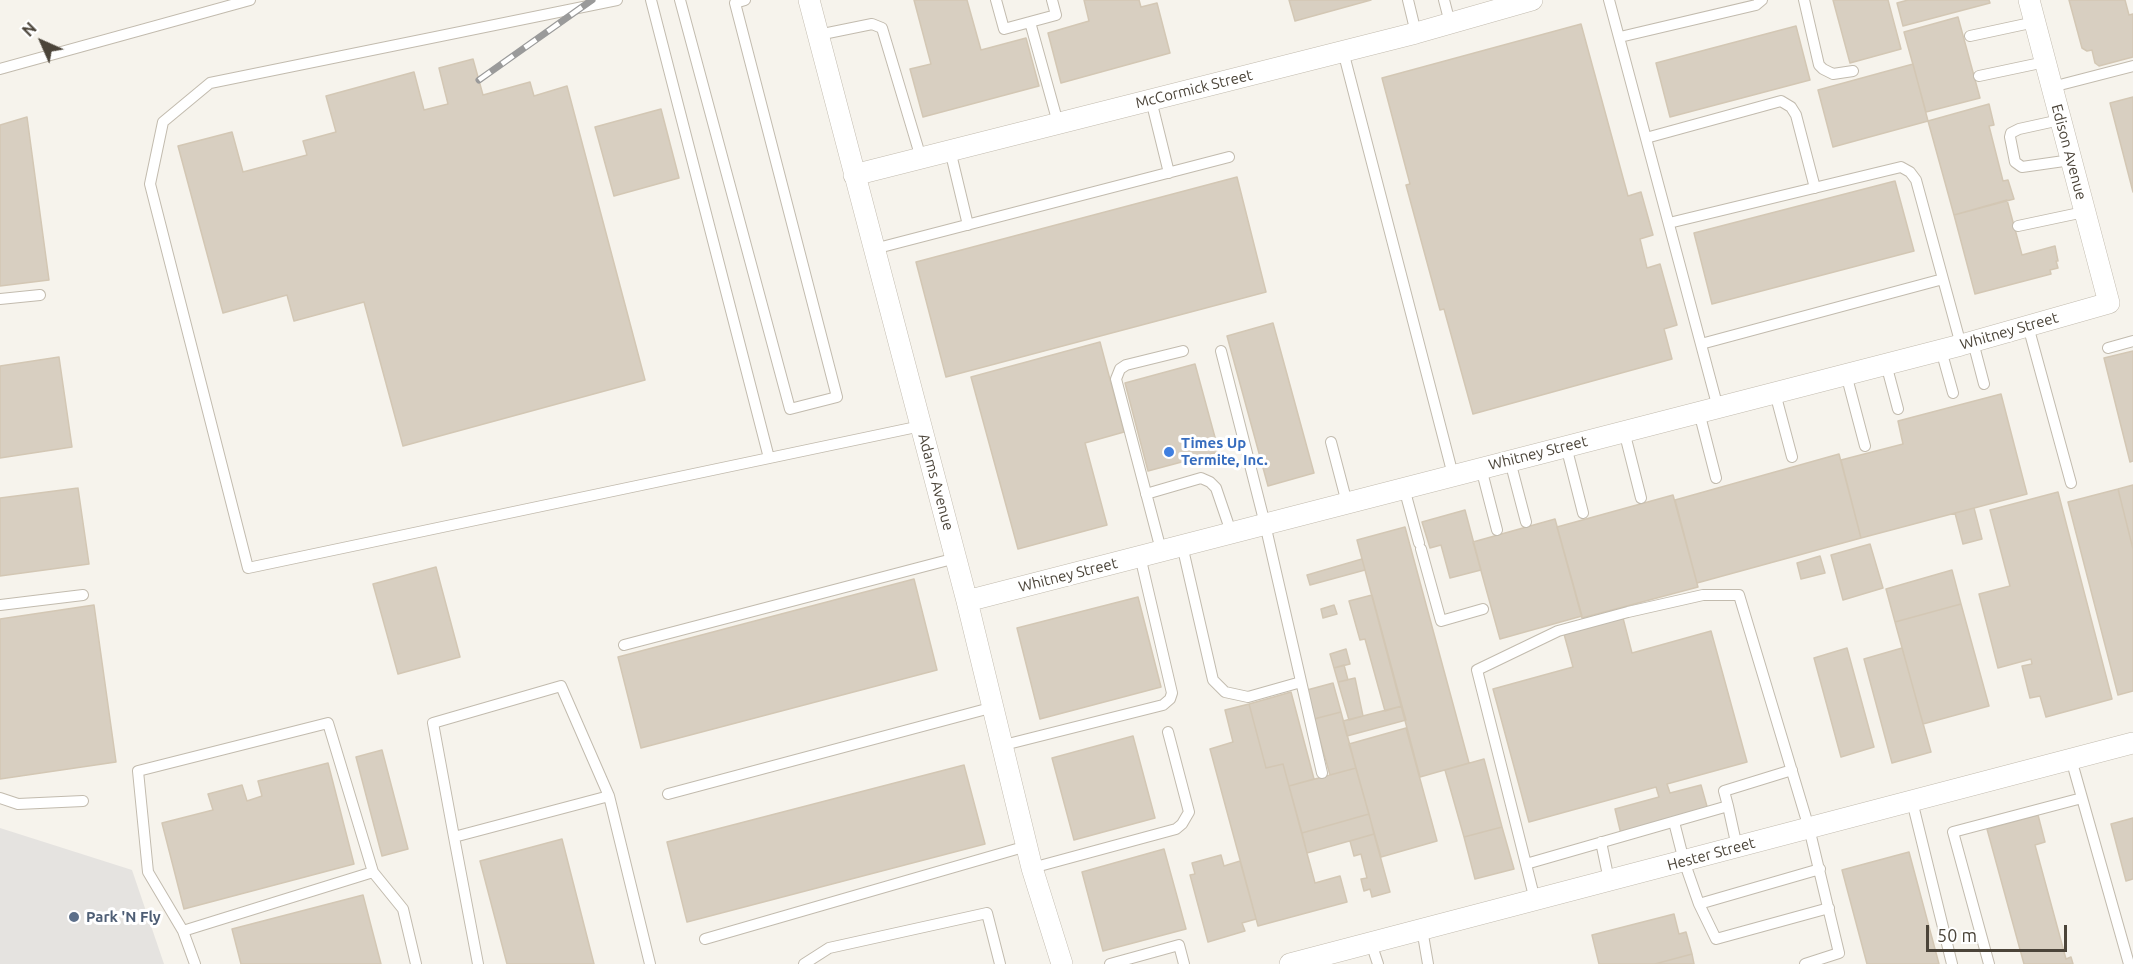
<!DOCTYPE html>
<html>
<head>
<meta charset="utf-8">
<style>
  body { margin:0 }
  #map { position:relative; width:2133px; height:964px; overflow:hidden; background:#f6f3ec; font-family:Ubuntu,sans-serif }
  canvas { display:block }
  .north { position:absolute; left:12px; top:12px; width:60px; height:60px; -webkit-text-stroke:4px #fff; paint-order:stroke; rotate:315deg; font-size:16px; font-weight:700; line-height:24px; text-align:center; color:#4b4439 }
  .north::after { content:''; display:block; margin:auto; width:21px; height:27px; background:#4b4439; clip-path:polygon(50% 0,100% 100%,50% 72%,0 100%) }
  .scale { position:absolute; left:1926px; top:925px; width:141px; height:27px; box-sizing:border-box; border:3px solid #4b4439; border-top:0; padding-left:8px; font-size:18px; line-height:21px; white-space:nowrap; color:#4b4439; -webkit-text-stroke:4px #fff; paint-order:stroke }
</style>
</head>
<body>
<div id="map">
<canvas width="2133" height="964"></canvas>
<div class="north">N</div>
<div class="scale">50 m</div>
</div>
<script>
const context = document.querySelector('canvas').getContext('2d');
context.lineJoin = 'round';
function paint(path, color) { context.fillStyle = color; context.fill(path, 'evenodd'); }
const toPath = rows => new Path2D(rows.map(r => 'M' + r).join(''));
function stroke(path, color, width, dash) { context.strokeStyle = color; context.lineWidth = width; context.lineCap = dash ? 'butt' : 'round'; context.setLineDash(dash || []); context.stroke(path); }
function label(font, color, halo, rows, align = 'center') {
  context.font = font + ' Ubuntu,sans-serif'; context.lineWidth = 6; context.setLineDash([]); context.textBaseline = 'middle'; context.strokeStyle = halo; context.fillStyle = color; for (const [text, x, y, turn = 0] of rows) {
    context.save(); context.translate(x, y); context.rotate((+turn || 0) * Math.PI / 180); context.textAlign = isNaN(turn) ? turn : align; if (halo) context.strokeText(text, 0, 0); context.fillText(text, 0, 0); context.restore();
  }
}
const parking = toPath([
  [0,828,132,870,164,964,0,964]
]);
const building = toPath([
  [914,0,967,0,981,50,1026,38,1039,86,923,117,910,69,931,64,914,0],
  [1084,0,1139,0,1141,7,1157,3,1170,53,1061,83,1048,33,1089,21,1084,0],
  [1289,0,1371,0,1295,21,1289,0],
  [1833,0,1888,0,1901,49,1850,63,1833,0],
  [1908,0,1989,0,1990,3,1903,26,1897,3,1908,0],
  [2069,0,2125,0,2129,15,2133,14,2133,57,2099,66,2095,63,2092,50,2087,51,2082,48,2069,0],
  [1958,17,1980,98,1926,112,1904,32,1958,17],
  [1581,24,1628,196,1641,192,1653,235,1640,239,1647,268,1660,264,1677,325,1664,329,1672,359,1473,414,1444,309,1440,310,1406,185,1410,184,1382,78,1581,24],
  [1796,26,1810,80,1670,117,1656,63,1796,26],
  [473,59,483,95,530,82,534,96,567,86,645,380,403,446,364,302,294,321,287,295,223,313,178,146,232,132,243,172,307,155,303,141,336,132,326,96,414,72,424,110,448,104,439,68,473,59],
  [1913,64,1928,121,1833,147,1818,90,1913,64],
  [2133,97,2133,192,2110,103,2133,97],
  [1989,104,1994,125,1989,126,2003,181,2008,180,2014,199,1954,215,1928,121,1989,104],
  [661,109,679,178,614,196,595,127,661,109],
  [27,117,49,280,0,286,0,125,27,117],
  [1237,177,1266,292,946,377,916,262,1237,177],
  [1895,181,1914,251,1712,304,1694,233,1895,181],
  [2007,200,2022,255,2055,246,2058,261,2056,261,2058,268,2050,270,2051,274,1975,294,1954,215,2007,200],
  [1273,323,1314,473,1268,486,1227,336,1273,323],
  [1100,342,1124,432,1085,443,1107,525,1018,549,971,377,1100,342],
  [2133,351,2133,461,2130,462,2104,358,2133,351],
  [59,357,72,447,0,458,0,366,59,357],
  [1195,364,1219,452,1148,471,1125,383,1195,364],
  [2001,394,2027,494,1861,538,1841,460,1903,444,1898,421,2001,394],
  [1839,454,1861,538,1697,583,1675,500,1839,454],
  [2133,485,2133,549,2118,489,2133,485],
  [78,488,89,564,0,576,0,498,78,488],
  [2118,489,2133,549,2133,691,2118,695,2068,502,2118,489],
  [2058,492,2112,699,2046,717,2040,696,2030,698,2022,666,2032,664,2031,659,1998,668,1979,594,2010,586,1990,510,2058,492],
  [1673,495,1698,587,1582,618,1557,527,1673,495],
  [1974,508,1982,539,1963,544,1955,513,1974,508],
  [1465,510,1481,570,1450,578,1441,545,1430,548,1422,522,1465,510],
  [1555,519,1582,616,1500,639,1473,542,1555,519],
  [1405,527,1469,763,1420,777,1357,540,1405,527],
  [1870,544,1883,588,1843,600,1831,555,1870,544],
  [1820,556,1825,573,1801,579,1797,563,1820,556],
  [1362,559,1365,570,1310,585,1307,575,1362,559],
  [436,567,460,657,398,674,373,584,436,567],
  [1952,570,1961,604,1895,622,1886,589,1952,570],
  [914,579,937,670,641,748,618,657,914,579],
  [1372,595,1402,706,1385,711,1365,639,1360,640,1349,601,1372,595],
  [1138,597,1161,687,1040,719,1017,628,1138,597],
  [1961,604,1989,706,1923,724,1895,622,1961,604],
  [94,605,116,762,0,779,0,619,94,605],
  [1334,605,1337,614,1323,618,1321,609,1334,605],
  [1623,618,1632,653,1711,631,1747,762,1667,784,1670,793,1701,785,1708,810,1621,834,1615,809,1659,797,1656,787,1529,822,1493,689,1573,667,1564,634,1623,618],
  [1847,648,1874,747,1841,757,1814,658,1847,648],
  [1902,648,1931,752,1892,763,1864,659,1902,648],
  [1346,649,1350,664,1334,668,1330,654,1346,649],
  [1344,665,1348,680,1338,682,1334,668,1344,665],
  [1355,678,1363,716,1349,720,1338,682,1355,678],
  [1333,683,1341,712,1314,719,1307,690,1333,683],
  [1291,692,1314,779,1289,786,1283,764,1266,768,1249,704,1291,692],
  [1249,704,1266,768,1283,764,1315,883,1340,876,1347,902,1258,926,1210,749,1233,742,1225,710,1249,704],
  [1402,706,1406,720,1347,736,1343,721,1402,706],
  [1341,712,1356,768,1330,775,1314,719,1341,712],
  [1406,728,1437,841,1381,857,1349,744,1406,728],
  [1133,736,1155,818,1074,840,1052,758,1133,736],
  [382,750,408,849,382,856,356,757,382,750],
  [1484,759,1502,827,1464,837,1445,770,1484,759],
  [328,763,354,864,184,909,162,823,213,810,208,794,242,785,247,801,262,796,258,781,328,763],
  [964,765,985,844,687,922,667,842,964,765],
  [1356,768,1369,814,1302,833,1289,786,1356,768],
  [1369,814,1374,834,1307,853,1302,833,1369,814],
  [2038,815,2045,842,2035,845,2066,959,2071,957,2073,964,2024,964,1987,829,2038,815],
  [2133,818,2133,879,2126,881,2111,824,2133,818],
  [1502,827,1514,869,1475,879,1464,837,1502,827],
  [1374,834,1390,892,1372,897,1370,889,1364,891,1361,879,1367,878,1361,854,1354,856,1350,841,1374,834],
  [562,839,594,964,507,964,480,861,562,839],
  [1164,849,1186,929,1103,951,1082,872,1164,849],
  [1909,852,1939,964,1867,964,1842,870,1909,852],
  [1221,855,1224,866,1240,861,1256,919,1242,923,1245,931,1208,942,1190,875,1195,874,1192,863,1221,855],
  [363,895,381,964,241,964,232,929,363,895],
  [1674,914,1679,934,1686,932,1692,954,1655,964,1599,964,1592,935,1674,914],
  [1692,954,1694,964,1655,964,1692,954]
]);
const lane = toPath([
  [617,0,210,83,163,122,150,184,248,568,921,426],
  [651,0,769,458],
  [680,0,790,409,837,397,735,3,745,0],
  [996,0,1004,29,1056,15,1052,0],
  [1408,0,1416,33],
  [1444,0,1450,23],
  [1609,0,1718,408],
  [1804,0,1819,65,1823,69,1833,74,1853,71],
  [1030,22,1058,123],
  [818,35,872,24,882,28,921,158],
  [1970,36,2035,22],
  [1620,37,1756,5,1762,0],
  [1343,51,1453,475],
  [0,69,250,0],
  [1979,76,2045,62],
  [2052,87,2133,66],
  [1151,100,1169,173],
  [2060,120,2019,129,2011,133,2010,137,2015,162,2022,167,2071,160],
  [1646,138,1781,101,1791,107,1796,115,1815,188],
  [950,150,968,225],
  [1669,223,1901,167,1910,172,1916,180,1961,345],
  [2018,226,2084,212],
  [874,249,1229,157],
  [0,299,40,295],
  [2028,326,2071,483],
  [1973,342,1984,384],
  [1701,344,1943,279],
  [2108,348,2133,341],
  [1941,350,1953,393],
  [1221,351,1265,524,1322,773],
  [1886,364,1898,409],
  [1846,374,1865,446],
  [1775,393,1792,457],
  [1699,412,1716,478],
  [1624,431,1641,498],
  [1331,442,1347,503],
  [1566,446,1583,513],
  [1510,461,1526,522],
  [1481,468,1497,530],
  [1404,488,1419,543],
  [1146,494,1201,478,1210,482,1216,488,1231,532],
  [1182,545,1213,680,1225,692,1248,697,1301,682],
  [1421,549,1441,621,1483,609],
  [1161,550,1116,379,1120,369,1126,365,1183,351],
  [0,605,83,595],
  [624,645,956,558],
  [1004,745,1163,705,1170,699,1172,693,1140,556],
  [2071,759,2129,964],
  [668,794,994,707],
  [0,798,18,804,83,801],
  [1912,801,1952,964],
  [1728,806,1737,847],
  [1674,822,1684,861,1699,904,1716,939,1829,908],
  [454,837,433,723,561,686,609,796],
  [1601,842,1609,880],
  [1526,864,1728,806,1724,791,1792,770],
  [1032,868,1176,829,1182,824,1189,812,1168,732],
  [1535,900,1477,670,1558,631,1628,612,1703,595,1739,595,1809,828,1839,953,1805,964],
  [1699,904,1820,869],
  [1422,929,1428,964],
  [183,931,373,872],
  [705,939,1027,846],
  [1371,943,1378,964],
  [195,964,183,931,148,872,138,771,328,723,373,872,403,909,416,964],
  [478,964,454,837,609,796,650,964],
  [804,964,829,948,987,913,1000,964],
  [1110,964,1179,945,1184,964],
  [1989,964,1953,832,2082,798]
]);
const street = toPath([
  [809,0,967,601,1032,868,1062,964],
  [854,175,1416,33,1532,0],
  [967,601,1961,345,2109,303,2029,0],
  [1290,964,2133,743]
]);
const rail = toPath([
  [479,80,592,0]
]);
const markers = [
  [1169,452,6,"#3f7fe0"],
  [74,917,6,"#5c6f8a"]
];
const streetNames = [
  ["McCormick Street",1194,89,-14],
  ["Edison Avenue",2069,152,75],
  ["Whitney Street",2009,331,-16],
  ["Whitney Street",1538,453,-14],
  ["Adams Avenue",936,482,75],
  ["Whitney Street",1068,575,-14],
  ["Hester Street",1711,854,-15]
];
const shopNames = [
  ["Times Up",1181,443],
  ["Termite, Inc.",1181,460]
];
const serviceNames = [
  ["Park 'N Fly",86,917]
];
paint(parking, '#e5e3e0');
paint(building, '#d8cfc1');
stroke(building, '#d3c7b4', 1.5);
stroke(lane, '#c2bbae', 12);
stroke(street, '#c2bbae', 22);
stroke(lane, '#fff', 10);
stroke(street, '#fff', 21);
stroke(rail, '#9a9a9a', 7);
stroke(rail, '#fff', 4.5, [14]);
for (const [x, y, r, color] of markers) { const dot = new Path2D(); dot.arc(x, y, r, 0, 2 * Math.PI); context.fillStyle = color; context.fill(dot); stroke(dot, '#fff', 2); }
label('15px', '#4b4439', '#fff', streetNames);
label('bold 15px', '#366cbe', '#fff', shopNames, 'left');
label('bold 15px', '#4e5e75', '#fff', serviceNames, 'left');
</script>
</body>
</html>
